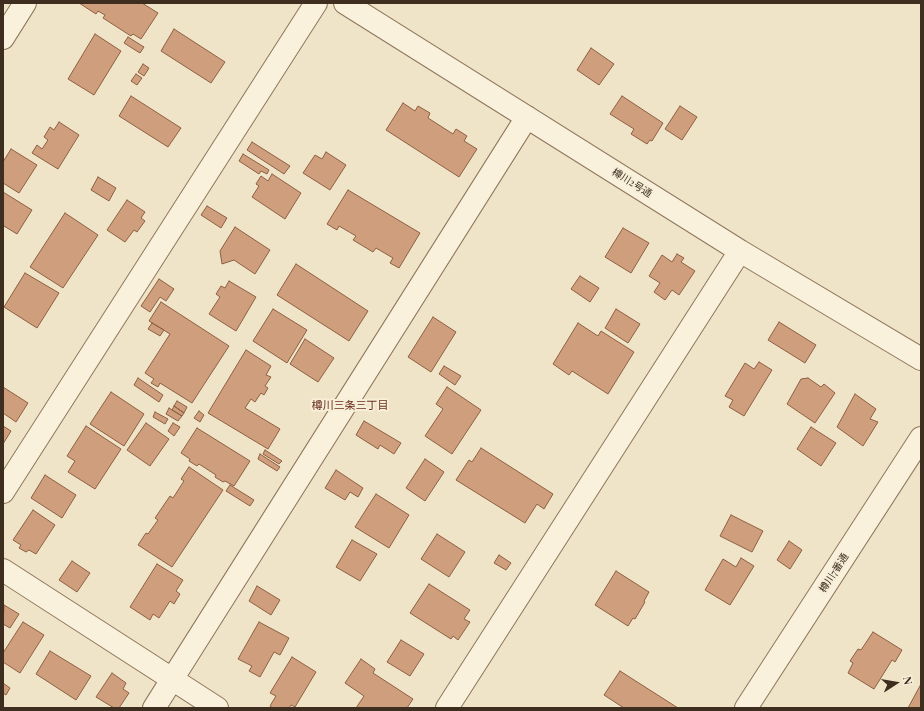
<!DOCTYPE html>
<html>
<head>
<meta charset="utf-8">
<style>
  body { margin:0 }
  #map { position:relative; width:924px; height:711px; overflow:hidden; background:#f0e4c8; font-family:"Playfair Display",serif }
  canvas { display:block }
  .frame { position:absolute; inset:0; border:4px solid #3d2e20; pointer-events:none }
  .north { position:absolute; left:876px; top:663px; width:40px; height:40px; -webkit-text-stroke:3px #f7eed8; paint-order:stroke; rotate:78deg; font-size:11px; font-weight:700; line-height:16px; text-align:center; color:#3d2e20 }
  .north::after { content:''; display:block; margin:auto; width:14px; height:18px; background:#3d2e20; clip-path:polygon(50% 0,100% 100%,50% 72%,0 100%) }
</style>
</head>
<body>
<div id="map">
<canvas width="924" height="711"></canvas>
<div class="frame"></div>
<div class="north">N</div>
</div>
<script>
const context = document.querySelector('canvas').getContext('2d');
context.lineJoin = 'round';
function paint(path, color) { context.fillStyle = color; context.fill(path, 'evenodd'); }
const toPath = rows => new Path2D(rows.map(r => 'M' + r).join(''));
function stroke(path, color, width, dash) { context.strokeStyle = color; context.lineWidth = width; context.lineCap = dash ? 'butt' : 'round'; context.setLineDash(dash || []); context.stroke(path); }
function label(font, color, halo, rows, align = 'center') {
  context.font = font + ' "Playfair Display","Noto Sans JP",serif'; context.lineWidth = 4; context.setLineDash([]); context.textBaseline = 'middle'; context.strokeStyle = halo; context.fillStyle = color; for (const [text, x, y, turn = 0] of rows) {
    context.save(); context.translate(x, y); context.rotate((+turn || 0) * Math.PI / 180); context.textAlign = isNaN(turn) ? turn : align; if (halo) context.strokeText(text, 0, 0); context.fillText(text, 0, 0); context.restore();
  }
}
const building = toPath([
  [79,3,142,3,158,13,141,39,133,34,131,36,103,18,105,15,98,11,96,14,79,3],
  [174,29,225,62,211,83,161,51,174,29],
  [95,34,121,51,94,95,68,79,95,34],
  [128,37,144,47,140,53,124,43,128,37],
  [591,48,614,64,599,85,577,70,591,48],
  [143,64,149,68,144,76,138,72,143,64],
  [136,74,142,78,137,85,131,81,136,74],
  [131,96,181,128,168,147,119,116,131,96],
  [622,96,663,123,652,141,650,140,647,144,631,134,634,129,610,114,622,96],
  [403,103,415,111,418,106,430,113,428,118,453,134,456,129,467,136,464,141,477,149,459,177,386,130,403,103],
  [680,106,697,117,682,140,665,129,680,106],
  [59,122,79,135,58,169,32,153,37,145,42,149,48,140,44,137,50,127,54,130,59,122],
  [252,142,290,166,284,174,247,150,252,142],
  [11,149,37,165,19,193,3,183,3,162,11,149],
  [326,152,346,165,330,190,303,173,315,155,322,159,326,152],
  [243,154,269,170,267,174,261,171,259,174,239,161,243,154],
  [272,174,301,193,285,219,252,197,259,186,256,184,261,176,268,181,272,174],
  [98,177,116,188,109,201,91,190,98,177],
  [348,190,420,233,399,268,390,263,393,258,376,248,373,252,353,240,356,236,339,226,337,230,327,224,348,190],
  [3,192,32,210,17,234,4,226,3,228,3,192],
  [127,200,145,212,141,218,145,221,137,232,134,230,125,242,107,230,127,200],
  [207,206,227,218,221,228,201,215,207,206],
  [65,213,98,235,63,288,30,267,65,213],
  [235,227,270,250,255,274,234,260,222,264,220,251,235,227],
  [623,228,649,243,631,273,605,257,623,228],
  [677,254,684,258,681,262,695,271,679,295,672,290,665,300,654,292,660,283,649,276,662,255,672,262,677,254],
  [296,264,368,311,349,341,277,295,296,264],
  [25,273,59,293,37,328,4,307,25,273],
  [580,276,599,288,590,302,571,289,580,276],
  [159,279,174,289,166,301,160,297,150,312,141,306,159,279],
  [229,281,256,297,236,331,209,314,220,297,216,294,221,286,225,288,229,281],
  [161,302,229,346,192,403,160,383,158,387,151,383,154,379,145,373,170,334,149,321,161,302],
  [273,309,307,330,287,363,253,341,273,309],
  [616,309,640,324,628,343,605,328,616,309],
  [433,317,456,332,431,372,408,357,433,317],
  [779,322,816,345,805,363,768,340,779,322],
  [152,323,164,330,160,336,148,329,152,323],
  [578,323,598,336,601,331,634,352,608,394,572,371,569,375,553,364,578,323],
  [305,339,334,358,318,382,290,364,305,339],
  [246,350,271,366,266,375,271,377,265,386,268,388,264,395,261,393,255,402,251,399,245,408,280,429,268,449,208,413,246,350],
  [759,362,772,370,744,416,729,407,733,400,725,396,745,363,754,369,759,362],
  [444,366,461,376,455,385,439,374,444,366],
  [138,378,163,395,159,402,134,385,138,378],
  [808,378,821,387,824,384,835,393,815,423,787,404,801,379,808,378],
  [3,387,28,403,16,422,3,413,3,387],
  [447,387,481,410,452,454,425,436,443,409,436,404,447,387],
  [111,392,144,414,124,446,90,424,111,392],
  [855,394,876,409,870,419,878,422,863,446,837,427,855,394],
  [177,401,187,407,184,413,174,406,177,401],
  [174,406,184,413,182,416,172,410,174,406],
  [169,408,182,416,178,421,166,414,169,408],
  [199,411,204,415,200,422,194,418,199,411],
  [155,412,168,419,165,424,153,417,155,412],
  [364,421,401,443,394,454,380,445,378,449,356,435,364,421],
  [146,423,169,439,150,466,127,450,146,423],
  [173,423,180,427,174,436,168,431,173,423],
  [3,426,11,431,3,444,3,426],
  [86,426,121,449,95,489,68,472,75,461,67,456,86,426],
  [811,427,836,443,821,466,797,449,811,427],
  [197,428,250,461,234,486,225,481,223,482,215,477,216,475,199,464,197,466,189,461,190,459,181,453,197,428],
  [481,448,553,494,544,509,537,504,525,523,456,480,469,460,472,462,481,448],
  [265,450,282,461,279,464,263,454,265,450],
  [260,454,280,467,277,471,258,459,260,454],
  [425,459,444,472,425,501,406,488,425,459],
  [189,467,223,490,172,567,138,545,146,533,148,534,158,520,155,518,170,496,173,498,184,481,181,479,189,467],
  [336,470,363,488,358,497,350,492,345,500,325,488,336,470],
  [45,475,76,495,62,518,31,498,45,475],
  [230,485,254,500,250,506,226,491,230,485],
  [376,494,409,515,389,548,355,527,376,494],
  [33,510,55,525,36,554,29,550,26,552,19,548,21,545,13,540,33,510],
  [731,515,763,531,752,552,720,536,731,515],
  [437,534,465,552,449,577,421,559,437,534],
  [352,540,377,554,360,581,336,567,352,540],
  [789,541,802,550,790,569,777,560,789,541],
  [499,555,511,563,506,570,494,563,499,555],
  [741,558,754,566,730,605,705,590,723,559,736,567,741,558],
  [72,561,90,573,77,592,59,580,72,561],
  [157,564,183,580,176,591,180,594,174,604,170,601,159,618,153,614,150,620,130,607,157,564],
  [616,571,649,592,644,601,645,602,635,619,633,618,628,626,595,605,616,571],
  [429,584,470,610,464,619,470,622,458,640,453,636,451,639,410,613,429,584],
  [257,586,280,600,271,615,249,601,257,586],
  [4,605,19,614,10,628,3,624,4,605],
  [23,622,44,635,20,673,3,662,3,653,23,622],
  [259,622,289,638,280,655,274,652,260,677,249,671,252,666,238,659,259,622],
  [873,632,902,650,895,662,892,660,874,689,848,673,853,663,850,661,858,649,861,650,873,632],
  [401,640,424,654,410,676,387,662,401,640],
  [50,651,91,676,76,700,36,674,50,651],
  [292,657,316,672,295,707,291,705,289,708,273,708,270,706,276,696,270,693,292,657],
  [361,659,375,669,373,673,413,699,407,708,356,708,364,696,345,683,361,659],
  [620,671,678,708,624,708,604,695,620,671],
  [112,673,126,683,123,689,129,693,119,708,114,708,96,697,112,673],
  [3,683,10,688,6,695,3,693,3,683],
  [921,684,921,708,908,708,921,684]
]);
const minor = toPath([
  [345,3,740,251,921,359],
  [3,38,25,3],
  [3,492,316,3],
  [3,570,217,708],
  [154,708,527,117],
  [447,708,740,251],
  [746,708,921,438]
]);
const streetNames = [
  ["樽川2号通",632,183,32],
  ["樽川7番通",834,573,-57]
];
const neighbourhoodNames = [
  ["樽川三条三丁目",350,406]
];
paint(building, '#cf9f7d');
stroke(building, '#8d5f41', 1);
stroke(minor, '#8d765c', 24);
stroke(minor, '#faf1dc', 22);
label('10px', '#3d2e20', '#f7eed8', streetNames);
label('11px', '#6b2e1e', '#f7eed8', neighbourhoodNames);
</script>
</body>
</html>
